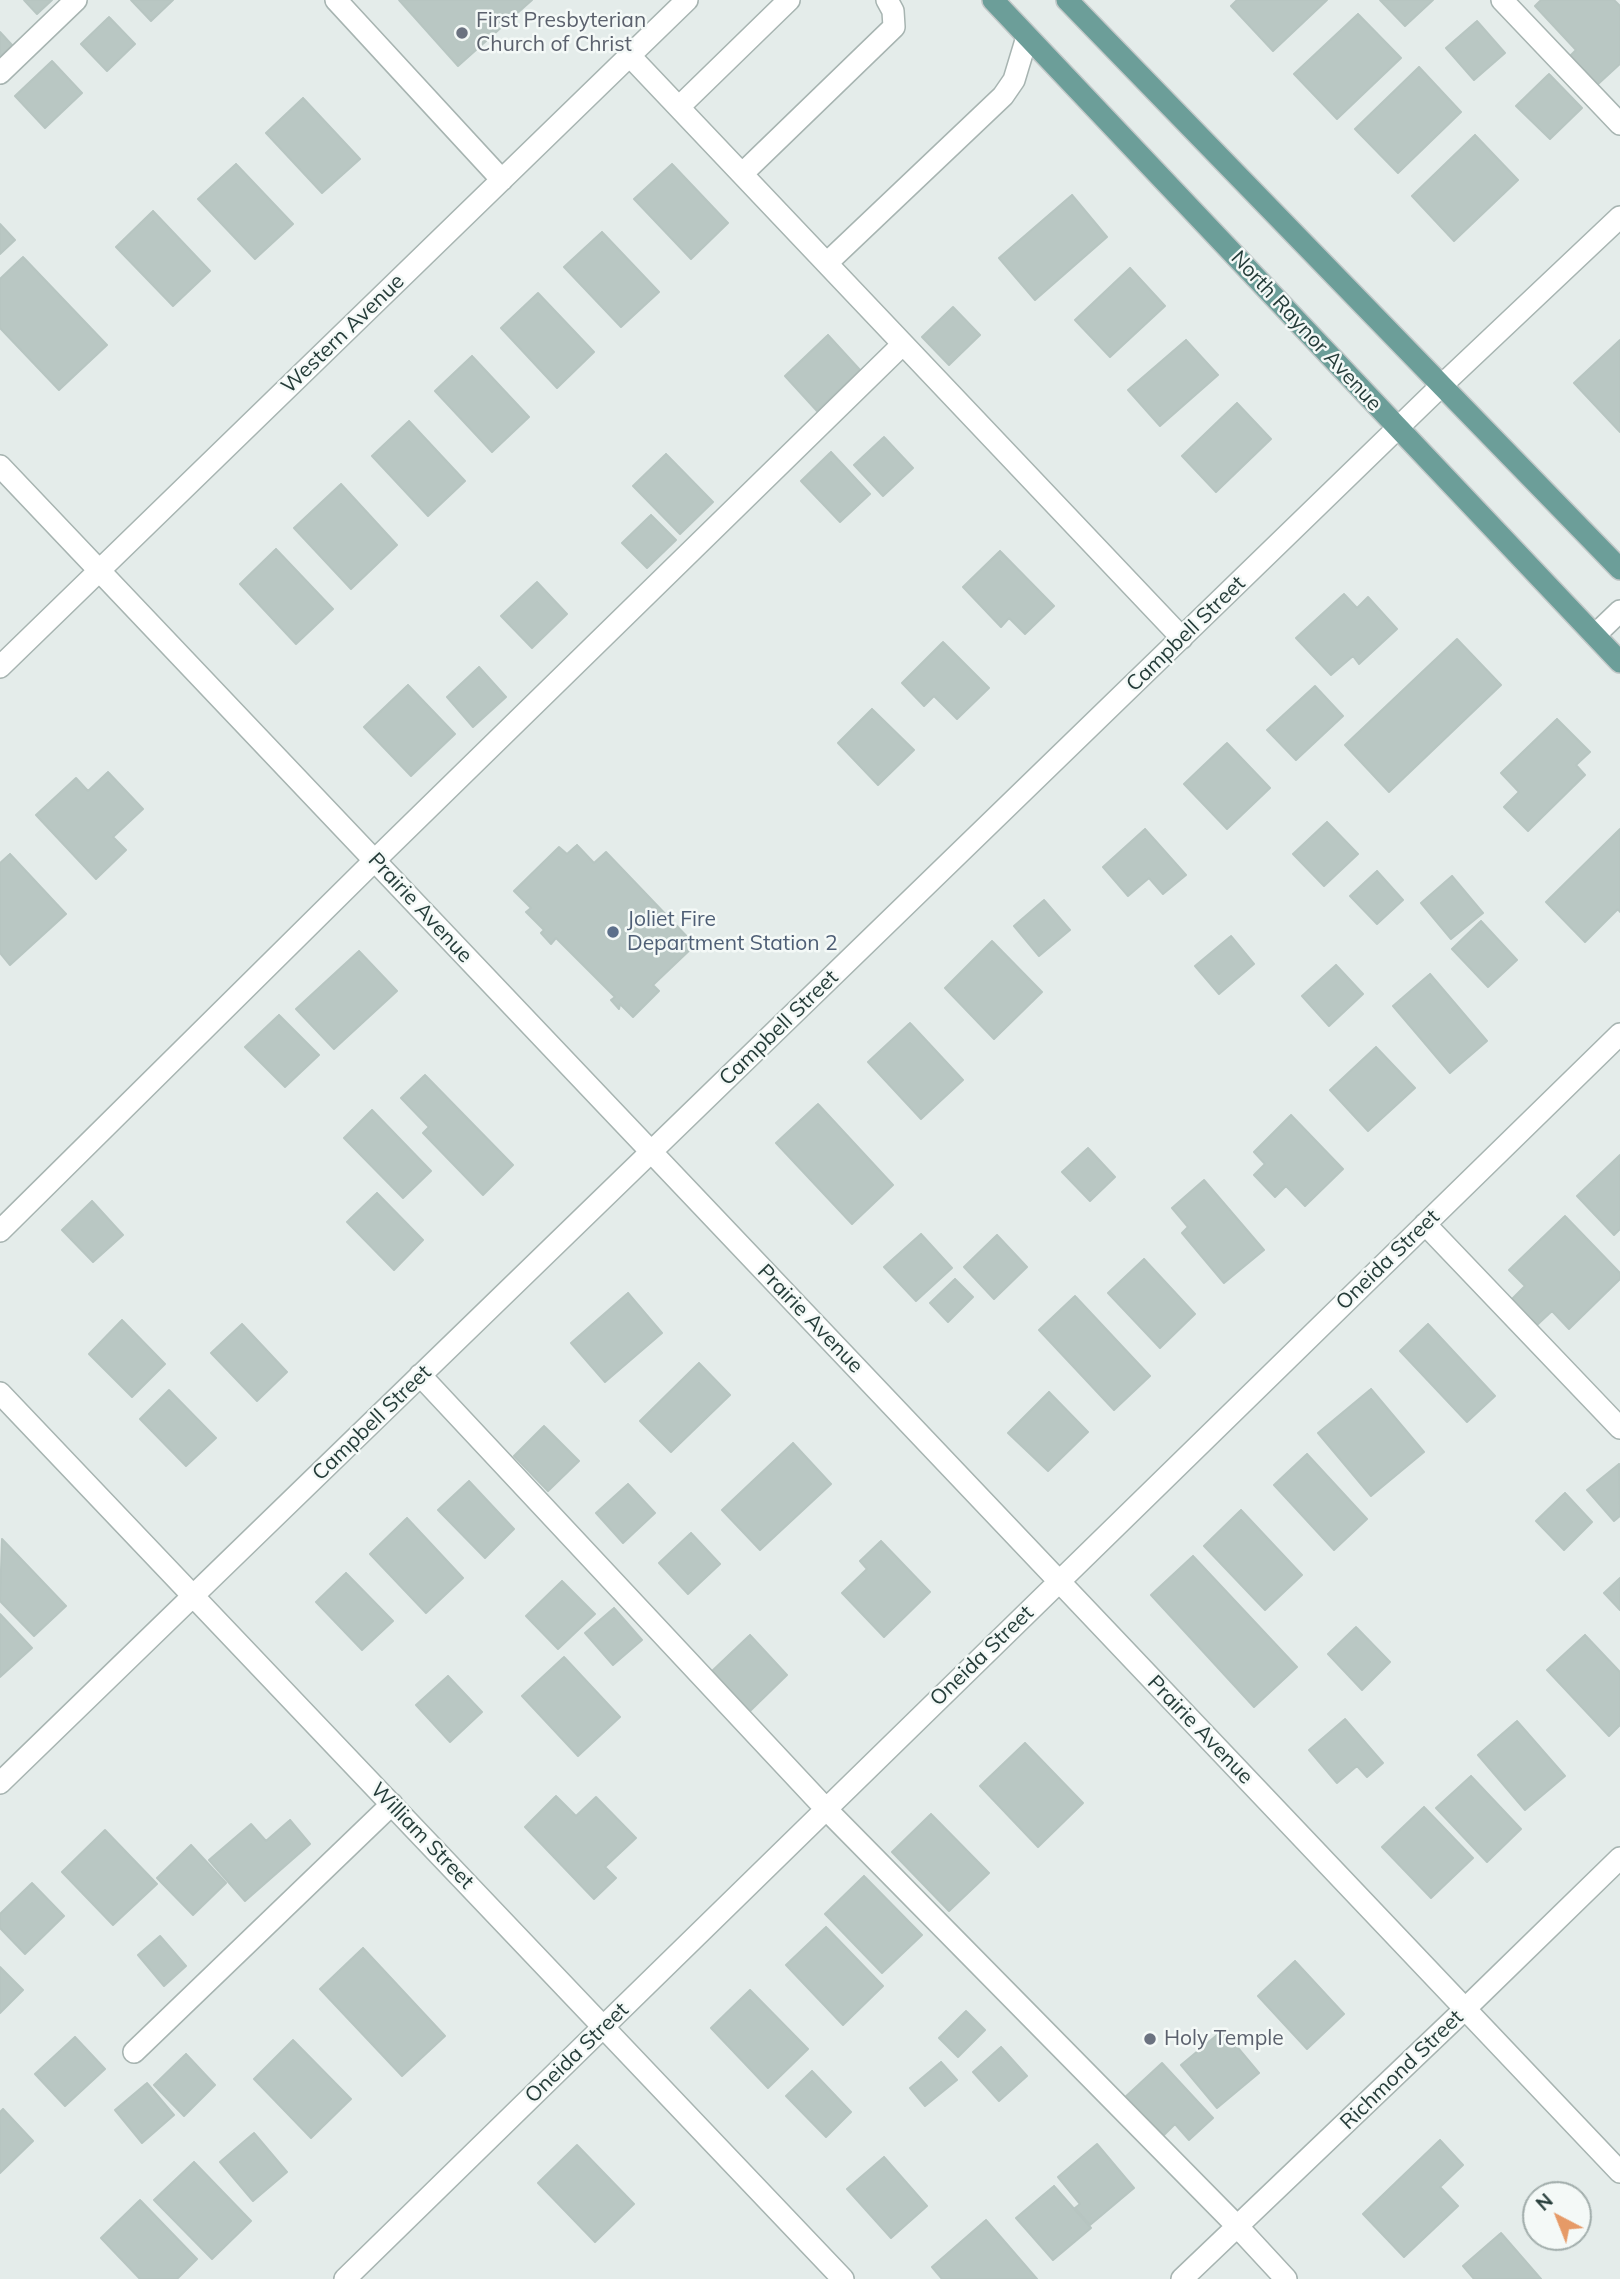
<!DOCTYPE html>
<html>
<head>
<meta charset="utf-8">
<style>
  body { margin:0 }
  #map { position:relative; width:1620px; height:2279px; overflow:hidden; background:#e4ecea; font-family:Mulish,sans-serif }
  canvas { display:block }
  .north { position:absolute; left:1522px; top:2181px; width:70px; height:70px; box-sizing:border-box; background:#f4f9f7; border:2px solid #a1adab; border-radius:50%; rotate:318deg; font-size:19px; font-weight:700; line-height:28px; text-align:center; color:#253c39 }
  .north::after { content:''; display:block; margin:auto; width:24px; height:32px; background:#e69a67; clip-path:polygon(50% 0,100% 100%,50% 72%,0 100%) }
</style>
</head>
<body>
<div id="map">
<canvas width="1620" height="2279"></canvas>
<div class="north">N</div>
</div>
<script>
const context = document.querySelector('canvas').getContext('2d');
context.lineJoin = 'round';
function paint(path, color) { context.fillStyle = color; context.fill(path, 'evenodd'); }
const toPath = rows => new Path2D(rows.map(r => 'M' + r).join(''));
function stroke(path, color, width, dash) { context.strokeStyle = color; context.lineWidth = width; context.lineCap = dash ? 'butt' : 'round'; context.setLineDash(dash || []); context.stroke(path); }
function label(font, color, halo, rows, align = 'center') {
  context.font = font + ' Mulish,sans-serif'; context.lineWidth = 5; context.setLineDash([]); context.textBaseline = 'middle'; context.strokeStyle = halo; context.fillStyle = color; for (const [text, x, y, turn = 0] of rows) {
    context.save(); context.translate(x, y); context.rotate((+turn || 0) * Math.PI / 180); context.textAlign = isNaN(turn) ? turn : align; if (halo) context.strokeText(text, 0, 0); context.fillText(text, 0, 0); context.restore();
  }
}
const building = toPath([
  [24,0,52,0,37,14,24,0],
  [131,0,173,0,151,21,131,0],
  [399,0,532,0,458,66,399,0],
  [1237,0,1327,0,1273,51,1231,6,1237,0],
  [1380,0,1433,0,1405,26,1380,0],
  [1541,0,1614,0,1620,6,1620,64,1597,85,1570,56,1576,50,1535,6,1541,0],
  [1358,14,1401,58,1337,119,1294,74,1358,14],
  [109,17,135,44,107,71,81,44,109,17],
  [1477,21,1505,53,1474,80,1446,48,1477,21],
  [0,32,12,45,0,57,0,32],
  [52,61,82,93,45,128,15,96,52,61],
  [1419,67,1461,112,1398,173,1355,129,1419,67],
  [1549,74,1582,108,1550,139,1516,106,1549,74],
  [303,98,360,159,322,193,266,133,303,98],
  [1475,135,1518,180,1454,241,1412,196,1475,135],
  [236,164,293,224,255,259,198,199,236,164],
  [672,164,728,223,691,259,634,199,672,164],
  [1072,195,1107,237,1035,300,999,258,1072,195],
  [153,211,210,271,173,306,116,247,153,211],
  [0,224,15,240,0,254,0,224],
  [602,232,659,292,621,327,564,267,602,232],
  [23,257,107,345,59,390,0,328,0,279,23,257],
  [1130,268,1165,306,1110,357,1075,320,1130,268],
  [538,293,594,352,557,388,501,328,538,293],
  [953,307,980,335,949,365,922,337,953,307],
  [828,335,860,370,817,411,785,376,828,335],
  [1186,340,1218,375,1160,426,1128,390,1186,340],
  [1620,340,1620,432,1574,383,1620,340],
  [472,356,529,417,492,452,435,391,472,356],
  [1237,403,1271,439,1216,492,1182,456,1237,403],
  [409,421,465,481,428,516,372,456,409,421],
  [884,437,913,468,883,496,854,465,884,437],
  [831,452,870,494,840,522,801,481,831,452],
  [666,454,713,502,680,534,633,486,666,454],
  [341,484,397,545,351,589,294,528,341,484],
  [651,515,676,540,647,568,622,543,651,515],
  [276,549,333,609,296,644,240,584,276,549],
  [1000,551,1054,606,1025,634,1009,618,1001,627,963,587,1000,551],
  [537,582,567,614,532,648,501,616,537,582],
  [1344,594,1357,608,1368,597,1397,629,1359,664,1353,656,1331,675,1296,638,1344,594],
  [1457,639,1501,685,1389,792,1345,745,1457,639],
  [943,642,989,688,957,719,934,696,924,706,902,683,943,642],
  [479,667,506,697,473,727,447,697,479,667],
  [408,685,455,734,411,776,364,727,408,685],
  [1315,686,1343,716,1296,760,1267,730,1315,686],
  [872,709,914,750,878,785,838,743,872,709],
  [1557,719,1590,752,1576,765,1585,775,1528,831,1504,807,1519,792,1501,773,1557,719],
  [1227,743,1270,788,1227,829,1184,784,1227,743],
  [108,772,143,809,113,837,126,850,96,879,36,815,76,778,88,791,108,772],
  [1327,822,1358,854,1324,886,1293,854,1327,822],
  [1145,829,1186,875,1163,894,1149,878,1128,896,1103,867,1145,829],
  [1620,829,1620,912,1618,909,1585,942,1546,902,1620,829],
  [577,845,594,863,606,852,695,945,653,985,659,991,633,1017,620,1004,619,1009,611,1000,615,997,556,938,551,944,541,933,544,930,526,912,531,908,514,891,559,847,567,854,577,845],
  [10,854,66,914,10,965,0,953,0,863,10,854],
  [1377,871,1403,900,1377,924,1350,896,1377,871],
  [1452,876,1483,913,1451,939,1421,903,1452,876],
  [1044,900,1070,930,1039,956,1014,926,1044,900],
  [1481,921,1517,960,1488,987,1452,949,1481,921],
  [1231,936,1254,964,1219,994,1195,966,1231,936],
  [992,941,1042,992,994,1039,945,988,992,941],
  [359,951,397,991,334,1049,296,1009,359,951],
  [1336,965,1363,994,1329,1026,1302,996,1336,965],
  [1430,974,1487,1041,1450,1073,1393,1006,1430,974],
  [279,1015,319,1055,285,1087,245,1047,279,1015],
  [910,1023,963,1080,921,1119,868,1062,910,1023],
  [1376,1047,1415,1088,1368,1131,1330,1090,1376,1047],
  [425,1075,513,1165,483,1195,423,1133,429,1127,401,1098,425,1075],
  [818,1104,893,1185,852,1224,776,1143,818,1104],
  [372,1110,431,1171,403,1198,344,1138,372,1110],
  [1291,1115,1343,1169,1305,1206,1286,1186,1275,1197,1254,1175,1265,1164,1254,1152,1291,1115],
  [1088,1148,1115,1177,1090,1201,1062,1172,1088,1148],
  [1620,1155,1620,1229,1614,1235,1577,1196,1620,1155],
  [1204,1180,1264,1250,1224,1283,1182,1233,1188,1227,1172,1208,1204,1180],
  [377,1193,423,1240,394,1270,347,1222,377,1193],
  [92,1201,123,1235,93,1262,62,1230,92,1201],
  [1565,1216,1620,1273,1620,1279,1569,1329,1552,1311,1537,1325,1512,1299,1525,1286,1509,1270,1565,1216],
  [921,1234,952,1268,916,1301,884,1267,921,1234],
  [997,1235,1027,1267,994,1299,964,1267,997,1235],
  [1144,1259,1195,1314,1160,1348,1108,1293,1144,1259],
  [955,1279,973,1297,948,1322,930,1303,955,1279],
  [628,1293,662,1333,605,1382,571,1343,628,1293],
  [1075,1296,1150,1376,1114,1410,1039,1330,1075,1296],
  [122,1320,165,1364,132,1397,89,1354,122,1320],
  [242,1324,287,1372,257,1401,211,1353,242,1324],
  [1428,1324,1495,1396,1467,1422,1400,1351,1428,1324],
  [699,1363,730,1395,671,1452,640,1421,699,1363],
  [1371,1389,1424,1452,1371,1496,1318,1433,1371,1389],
  [169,1390,216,1438,186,1466,140,1419,169,1390],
  [1049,1392,1088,1432,1048,1471,1008,1433,1049,1392],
  [544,1426,579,1461,548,1491,514,1456,544,1426],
  [793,1443,831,1484,760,1550,722,1510,793,1443],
  [1307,1454,1367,1519,1334,1550,1274,1485,1307,1454],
  [1619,1464,1620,1516,1614,1521,1587,1490,1619,1464],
  [469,1481,514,1529,485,1558,438,1510,469,1481],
  [628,1484,655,1513,623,1543,596,1513,628,1484],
  [1565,1493,1592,1522,1564,1550,1536,1521,1565,1493],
  [1241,1510,1302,1575,1265,1610,1204,1546,1241,1510],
  [407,1518,463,1578,426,1613,370,1554,407,1518],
  [691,1533,720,1564,688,1594,659,1563,691,1533],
  [2,1539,66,1606,34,1636,0,1601,2,1539],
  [881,1541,930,1592,884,1637,842,1593,867,1569,860,1561,881,1541],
  [1193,1556,1297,1667,1254,1707,1151,1595,1193,1556],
  [346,1573,393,1621,362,1650,316,1602,346,1573],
  [1620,1578,1620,1610,1604,1593,1620,1578],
  [562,1581,595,1614,558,1649,526,1616,562,1581],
  [614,1608,642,1640,613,1665,585,1633,614,1608],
  [0,1614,32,1648,0,1677,0,1614],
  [1356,1627,1390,1662,1362,1690,1328,1654,1356,1627],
  [750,1635,787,1675,749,1712,711,1672,750,1635],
  [1585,1635,1620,1672,1620,1725,1609,1736,1547,1670,1585,1635],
  [564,1657,620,1717,578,1756,522,1696,564,1657],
  [448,1676,482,1712,450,1742,416,1705,448,1676],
  [1345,1719,1383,1763,1367,1777,1357,1766,1337,1783,1309,1750,1345,1719],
  [1517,1721,1565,1776,1525,1810,1478,1755,1517,1721],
  [1025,1743,1083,1803,1038,1847,980,1786,1025,1743],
  [1471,1776,1521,1829,1487,1862,1436,1808,1471,1776],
  [556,1796,576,1816,596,1797,636,1838,605,1867,616,1878,594,1899,525,1827,556,1796],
  [1424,1807,1473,1858,1431,1898,1382,1847,1424,1807],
  [931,1814,989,1873,949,1911,892,1852,931,1814],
  [290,1820,310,1844,245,1901,209,1860,251,1824,266,1841,290,1820],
  [105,1830,157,1884,113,1925,62,1872,105,1830],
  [191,1845,226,1883,193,1915,157,1878,191,1845],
  [864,1876,922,1935,882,1973,825,1914,864,1876],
  [32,1883,64,1916,25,1954,0,1928,0,1914,32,1883],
  [826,1927,883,1986,843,2025,786,1965,826,1927],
  [160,1936,186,1966,164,1986,138,1955,160,1936],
  [363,1948,445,2036,402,2076,320,1989,363,1948],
  [1295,1961,1344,2014,1307,2049,1258,1996,1295,1961],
  [0,1967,23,1990,0,2013,0,1967],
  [750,1990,808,2049,768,2088,711,2028,750,1990],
  [966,2011,985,2030,958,2057,939,2038,966,2011],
  [1223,2030,1259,2073,1217,2108,1181,2065,1223,2030],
  [75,2037,105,2069,65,2106,35,2074,75,2037],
  [293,2040,351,2099,311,2138,254,2079,293,2040],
  [1001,2047,1027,2076,999,2101,973,2072,1001,2047],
  [186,2054,215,2085,184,2116,154,2085,186,2054],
  [941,2062,957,2080,925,2106,910,2088,941,2062],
  [1162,2063,1213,2118,1189,2140,1175,2124,1159,2140,1122,2100,1162,2063],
  [812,2071,851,2112,826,2137,786,2096,812,2071],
  [147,2083,174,2115,142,2143,115,2110,147,2083],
  [3,2109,33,2141,0,2173,0,2112,3,2109],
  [254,2133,287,2172,253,2201,220,2162,254,2133],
  [1440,2140,1463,2165,1440,2187,1458,2206,1404,2257,1363,2214,1440,2140],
  [1097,2144,1134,2188,1090,2225,1075,2208,1080,2204,1058,2177,1097,2144],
  [577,2145,634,2204,595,2242,538,2183,577,2145],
  [884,2157,927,2206,891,2238,847,2189,884,2157],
  [194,2162,251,2221,212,2259,154,2200,194,2162],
  [1054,2186,1091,2228,1053,2260,1016,2218,1054,2186],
  [140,2200,197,2259,177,2279,140,2279,101,2238,140,2200],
  [986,2220,1037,2279,942,2279,932,2267,986,2220],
  [1501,2233,1541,2279,1474,2279,1463,2266,1501,2233]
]);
const minor = toPath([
  [336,0,502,180],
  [1502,0,1620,124],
  [629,55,1182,638],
  [0,73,76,0],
  [679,107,789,0],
  [742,174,894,27,893,11,887,0],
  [827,263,1003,96,1014,80,1027,37],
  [0,466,1620,2172],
  [1595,635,1620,611],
  [0,667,687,0],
  [1425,1224,1620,1428],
  [0,1231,375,860,903,344],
  [420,1375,826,1809,1237,2226,1286,2279],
  [0,1393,843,2279],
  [0,1783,1441,386,1620,217],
  [134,2052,392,1804],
  [345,2279,1620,1034],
  [1182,2279,1465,2009,1620,1858]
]);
const major = toPath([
  [993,0,1620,662],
  [1067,0,1620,569]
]);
const markers = [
  [462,33,7,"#6b7280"],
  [613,932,7,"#5c6f8a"],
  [1150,2039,7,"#6b7280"]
];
const worshipNames = [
  ["First Presbyterian",476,21],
  ["Church of Christ",476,45],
  ["Holy Temple",1164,2039]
];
const streetNames = [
  ["North Raynor Avenue",1306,331,47],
  ["Western Avenue",343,334,-44],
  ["Campbell Street",1186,634,-44],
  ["Prairie Avenue",420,908,47],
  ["Campbell Street",779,1028,-44],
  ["Oneida Street",1388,1260,-44],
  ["Prairie Avenue",810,1319,46],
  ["Campbell Street",372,1423,-44],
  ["Oneida Street",982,1656,-44],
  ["Prairie Avenue",1200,1730,46],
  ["William Street",422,1836,46],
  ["Oneida Street",577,2053,-44],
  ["Richmond Street",1402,2070,-44]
];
const serviceNames = [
  ["Joliet Fire",627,920],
  ["Department Station 2",627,944]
];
paint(building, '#b9c7c3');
stroke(building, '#b7c5c1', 2);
stroke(minor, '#a7b4b1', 24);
stroke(major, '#c2c8c8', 24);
stroke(minor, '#fff', 21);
stroke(major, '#6c9e99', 21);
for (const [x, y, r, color] of markers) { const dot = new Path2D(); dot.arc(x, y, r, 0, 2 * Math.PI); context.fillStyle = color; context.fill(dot); stroke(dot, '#f4f9f7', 2.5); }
label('21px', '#5b616d', '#f4f9f7', worshipNames, 'left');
label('21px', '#253c39', '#f4f9f7', streetNames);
label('21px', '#4e5e75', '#f4f9f7', serviceNames, 'left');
</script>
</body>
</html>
